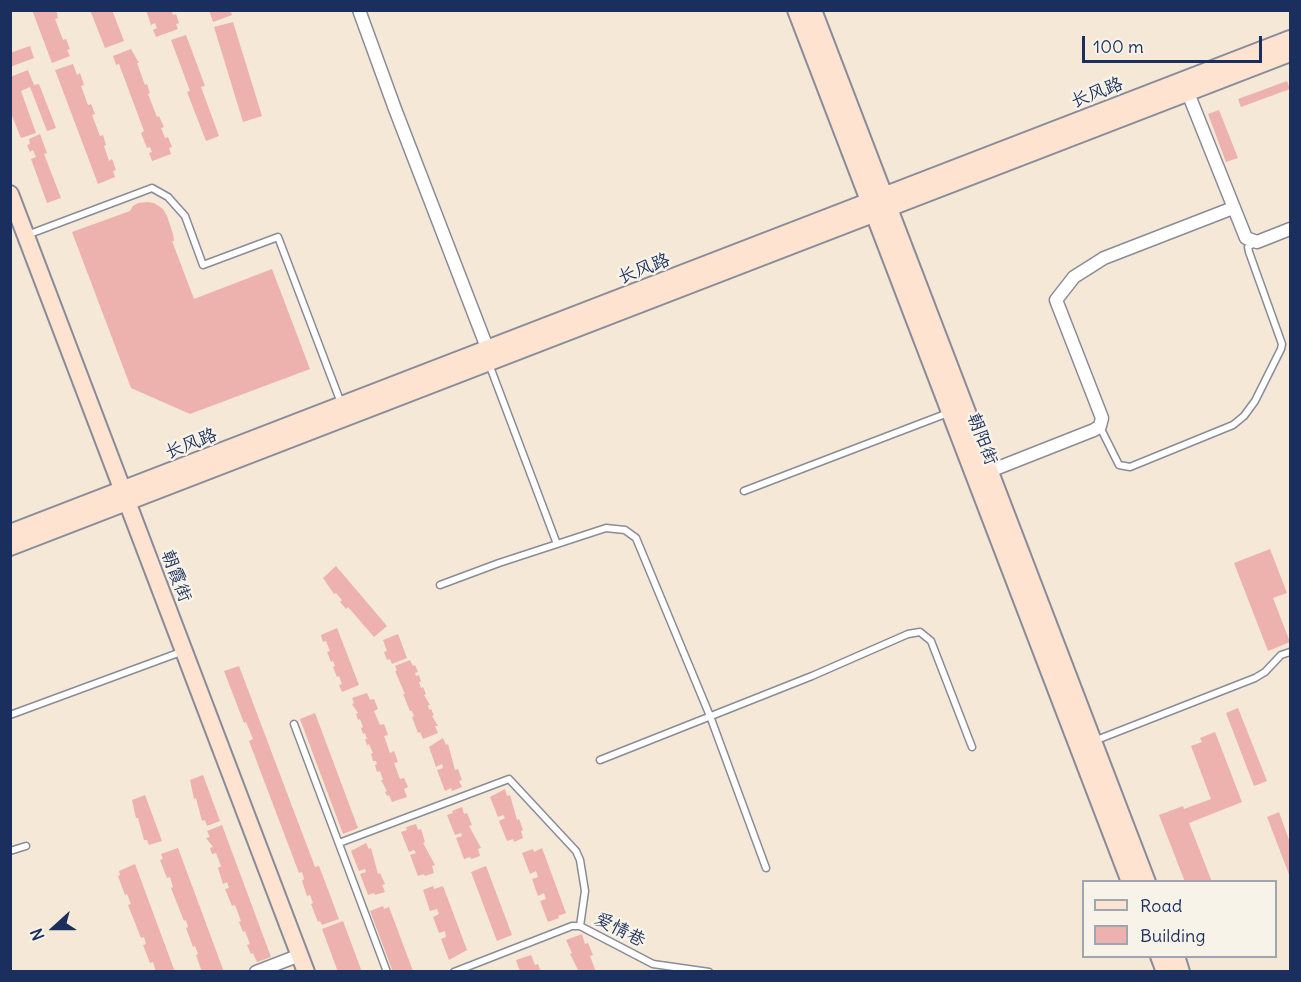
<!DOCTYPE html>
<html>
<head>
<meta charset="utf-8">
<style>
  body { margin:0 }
  #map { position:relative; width:1301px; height:982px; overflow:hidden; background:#f6e8d6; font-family:Delius,sans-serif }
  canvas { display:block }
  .frame { position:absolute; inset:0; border:12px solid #1b2f5e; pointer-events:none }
  .legend { position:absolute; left:1082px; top:880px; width:195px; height:78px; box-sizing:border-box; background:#f7f3e8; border:2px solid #9fa5b1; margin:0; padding:8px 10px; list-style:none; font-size:18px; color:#1b2f5e }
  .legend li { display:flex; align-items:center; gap:12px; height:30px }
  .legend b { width:30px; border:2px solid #9fa5b1 }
  .north { position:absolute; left:24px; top:898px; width:60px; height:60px; -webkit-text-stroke:4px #f7f3e8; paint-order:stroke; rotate:249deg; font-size:16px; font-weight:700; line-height:24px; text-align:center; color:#1b2f5e }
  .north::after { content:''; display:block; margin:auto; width:21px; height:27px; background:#1b2f5e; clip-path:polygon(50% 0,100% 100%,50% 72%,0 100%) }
  .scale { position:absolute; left:1082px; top:36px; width:180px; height:27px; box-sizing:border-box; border:3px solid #1b2f5e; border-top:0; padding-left:8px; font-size:18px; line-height:21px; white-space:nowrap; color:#1b2f5e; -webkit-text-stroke:4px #f7f3e8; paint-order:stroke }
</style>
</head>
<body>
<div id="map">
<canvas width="1301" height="982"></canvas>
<div class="frame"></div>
<ul class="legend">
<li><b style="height:8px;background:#fee3d1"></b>Road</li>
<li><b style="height:16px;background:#edb1ae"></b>Building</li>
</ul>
<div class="north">N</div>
<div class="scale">100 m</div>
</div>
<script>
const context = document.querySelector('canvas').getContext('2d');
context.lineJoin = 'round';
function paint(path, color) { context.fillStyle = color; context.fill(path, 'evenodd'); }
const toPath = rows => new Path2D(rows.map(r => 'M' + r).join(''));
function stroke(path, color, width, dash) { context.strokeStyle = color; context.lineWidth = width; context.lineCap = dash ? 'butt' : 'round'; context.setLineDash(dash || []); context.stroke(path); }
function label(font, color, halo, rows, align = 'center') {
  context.font = font + ' Delius,"LXGW WenKai TC",sans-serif'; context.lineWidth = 5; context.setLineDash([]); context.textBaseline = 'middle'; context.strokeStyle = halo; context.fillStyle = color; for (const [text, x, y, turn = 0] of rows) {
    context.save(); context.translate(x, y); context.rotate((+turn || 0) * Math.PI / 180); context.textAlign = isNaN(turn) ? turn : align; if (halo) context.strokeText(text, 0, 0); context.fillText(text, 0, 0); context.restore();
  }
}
const building = toPath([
  [32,10,56,10,58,18,55,19,63,40,66,39,70,49,67,50,70,56,52,63],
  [90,10,112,10,124,41,105,48],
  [146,10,171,10,173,15,176,14,179,23,176,24,178,29,156,37,153,30,157,28,155,23,151,25],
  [209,10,230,10,232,15,213,22],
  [233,22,262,116,243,122,214,27],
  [186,35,205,86,201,87,219,136,206,141,187,92,190,91,171,40],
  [30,46,34,58,10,67,10,53],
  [131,49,139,63,137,63,145,85,147,84,150,93,148,94,157,117,159,116,164,127,161,128,165,138,168,137,172,147,169,148,171,154,152,161,149,153,152,152,150,147,147,148,141,133,144,131,119,64,116,65,113,56],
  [73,64,77,75,80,73,84,85,81,86,88,105,91,104,95,114,92,115,100,136,103,135,106,145,104,146,109,161,112,159,116,170,113,171,115,177,98,184,55,70],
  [28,70,34,85,39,84,56,128,47,131,30,87,21,91,36,133,21,138,10,111,10,77],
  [1287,81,1290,89,1241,107,1238,99],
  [1219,110,1238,158,1226,162,1208,114],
  [40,134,47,153,44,154,61,198,47,203,31,159,36,157,33,150,30,152,27,145,30,144,29,139],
  [147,202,154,203,163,209,167,216,173,234,174,241,172,241,194,299,272,269,310,369,190,414,131,388,72,232,130,211,133,206,138,203],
  [1270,549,1287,593,1273,598,1290,642,1268,651,1234,563],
  [336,566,387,626,374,637,348,607,346,609,340,602,342,600,336,593,334,594,323,578],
  [337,628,359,685,342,692,339,685,342,684,339,676,337,677,333,667,335,666,333,661,331,662,327,652,330,651,326,641,323,642,321,635],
  [398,634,407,658,392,664,390,659,387,660,384,652,387,651,383,640],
  [410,660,413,666,415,665,418,672,415,673,416,676,419,675,421,682,419,682,421,688,423,687,426,694,424,695,430,705,428,705,429,710,431,709,434,715,432,716,438,726,435,726,438,733,423,739,420,732,418,733,412,717,414,716,412,711,410,711,403,694,405,694,395,671,397,671,395,666],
  [239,666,315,867,319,866,339,919,322,925,320,921,318,922,311,904,313,903,310,895,307,896,302,881,304,879,302,872,299,873,249,741,253,739,246,722,244,723,224,671],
  [367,693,370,700,374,699,378,709,374,711,380,725,384,724,388,735,384,736,390,753,394,751,398,762,394,763,400,779,404,778,408,787,404,789,407,797,392,802,389,795,387,796,385,792,387,791,381,780,383,780,380,771,377,772,375,765,377,764,376,761,373,761,371,754,373,753,369,744,367,745,365,739,367,739,365,733,363,734,361,728,363,727,360,719,358,720,356,714,358,713,352,704,354,703,352,698],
  [1238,708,1267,781,1254,786,1226,713],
  [315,713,358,828,343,834,300,719],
  [1215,732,1242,802,1189,823,1212,882,1185,882,1159,815,1183,806,1184,809,1211,799,1191,746,1202,742,1200,738],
  [443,738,446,745,448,744,455,770,458,769,462,780,459,781,462,787,452,791,451,788,445,791,437,770,443,768,442,764,436,767,429,747],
  [203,775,220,821,207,826,205,820,202,821,196,798,194,799,190,780],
  [505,789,507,796,510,795,517,820,519,819,523,830,521,831,523,838,514,842,513,839,507,841,499,821,505,818,503,815,498,817,490,797],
  [145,795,162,841,149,845,147,840,144,840,138,818,136,818,132,800],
  [462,807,464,814,467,813,472,825,469,826,481,848,478,849,480,856,471,859,470,857,464,859,456,838,462,836,461,833,455,835,447,815,453,813,452,811],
  [1279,812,1290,843,1290,877,1267,817],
  [416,824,418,830,421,829,425,842,423,843,435,865,432,866,434,873,425,876,424,874,418,876,410,855,416,853,414,850,409,852,401,832,407,830,406,827],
  [222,825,271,957,257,962,253,953,251,954,247,945,250,944,245,931,243,932,239,922,241,921,235,905,232,906,225,889,229,888,227,882,223,884,218,868,221,866,216,853,212,854,210,848,213,847,206,838,210,837,207,831],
  [366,843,369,849,371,848,378,874,380,873,385,884,382,885,385,892,375,895,374,893,368,895,360,874,366,872,365,869,359,871,351,851],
  [178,848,224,972,202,972,196,955,198,954,195,946,193,947,186,928,188,927,186,920,184,921,171,888,173,887,170,877,167,878,160,860,163,859,161,854],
  [542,848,566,913,558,916,559,918,548,922,540,901,546,899,544,893,538,896,532,879,538,877,536,871,530,874,522,853,533,849,534,852],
  [135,864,175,972,156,972,153,962,150,963,143,945,146,944,144,937,141,938,128,905,131,904,127,894,125,895,118,876,120,875,119,871],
  [486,866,512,935,497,941,471,872],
  [433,886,434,889,443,886,467,950,449,960,441,939,446,937,445,931,439,933,433,917,439,914,437,909,430,911,423,890],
  [383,906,384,909,389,907,413,971,393,972,370,911],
  [343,921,362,972,338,972,322,929],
  [582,934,585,944,588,943,593,955,590,956,596,972,579,972,570,954,572,953,566,940],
  [531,955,535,965,538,964,541,972,520,972,516,960]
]);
const lane = toPath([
  [27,235,152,188,168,197,185,216,203,265,278,237,341,403],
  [489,364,557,544],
  [1100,427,1119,465,1130,467,1233,425,1244,416,1255,401,1281,349,1282,344,1249,252,1248,247,1256,242],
  [744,491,948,413],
  [440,585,499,563,606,528,625,530,636,538,710,716,766,868],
  [10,715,181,652],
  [294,724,387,972],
  [1094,741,1255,678,1265,672,1281,655,1290,652],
  [600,760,812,676,908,634,920,632,931,641,972,747],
  [339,843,509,779,576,851,580,860,585,891,580,926],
  [10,851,26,846],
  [454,972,572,926,580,926,653,964,709,972]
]);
const street = toPath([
  [359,10,395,109,488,350],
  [1188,93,1246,238,1257,242,1290,229],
  [990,471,1094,430,1100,426,1102,418,1056,300,1074,277,1104,258,1233,208],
  [256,972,300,955]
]);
const secondary = toPath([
  [796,10,1130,882],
  [813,10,1147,882],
  [10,194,306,972],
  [10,533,1290,39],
  [10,547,1290,53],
  [1159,956,1165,972],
  [1176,956,1181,972]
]);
const streetNames = [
  ["长风路",1097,93,-21],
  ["长风路",644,269,-21],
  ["朝阳街",982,439,69],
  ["长风路",191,444,-21],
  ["朝霞街",176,576,69],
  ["爱情巷",620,930,27]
];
paint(building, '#edb1ae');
stroke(lane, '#888c9a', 9);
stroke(street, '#888c9a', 15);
stroke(secondary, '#888c9a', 20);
stroke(lane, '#fff', 6);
stroke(street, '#fff', 12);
stroke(secondary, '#fee3d1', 16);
label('18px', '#1b2f5e', '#f7f3e8', streetNames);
</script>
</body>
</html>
